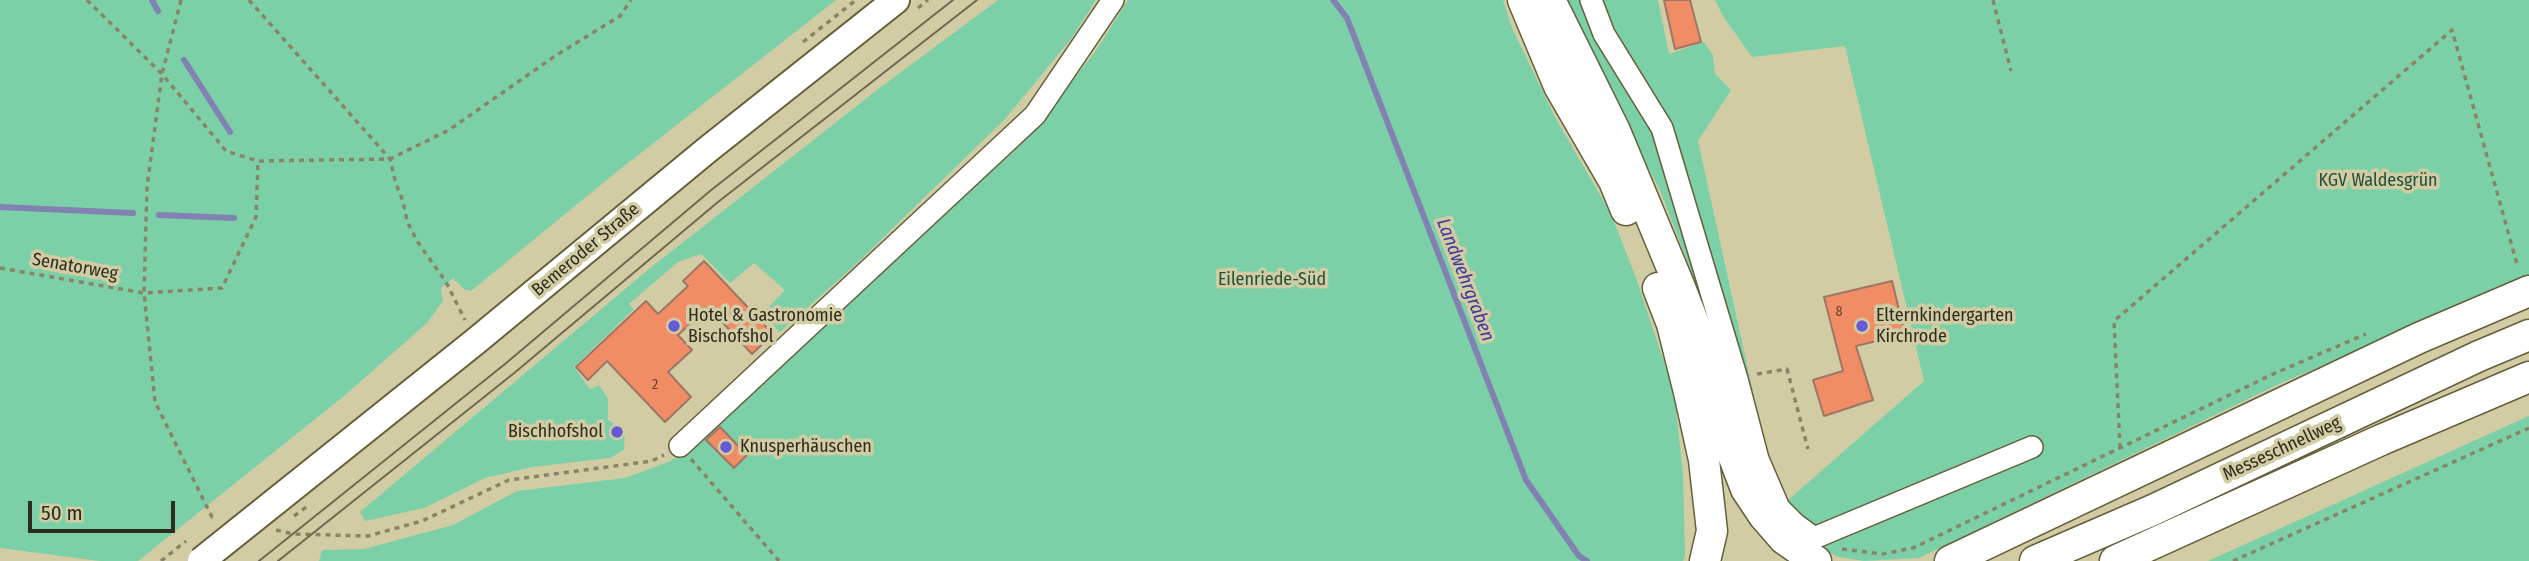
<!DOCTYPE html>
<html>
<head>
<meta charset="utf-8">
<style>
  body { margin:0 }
  #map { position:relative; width:2529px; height:561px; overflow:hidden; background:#d1cca3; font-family:"Fira Sans Condensed",sans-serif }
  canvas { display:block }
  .scale { position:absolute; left:28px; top:501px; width:147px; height:32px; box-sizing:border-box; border:4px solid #2e2c1c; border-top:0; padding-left:9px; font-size:21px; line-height:24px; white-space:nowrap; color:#2e2c1c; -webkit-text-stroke:5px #d1cca3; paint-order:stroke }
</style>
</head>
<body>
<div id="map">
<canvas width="2529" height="561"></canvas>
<div class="scale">50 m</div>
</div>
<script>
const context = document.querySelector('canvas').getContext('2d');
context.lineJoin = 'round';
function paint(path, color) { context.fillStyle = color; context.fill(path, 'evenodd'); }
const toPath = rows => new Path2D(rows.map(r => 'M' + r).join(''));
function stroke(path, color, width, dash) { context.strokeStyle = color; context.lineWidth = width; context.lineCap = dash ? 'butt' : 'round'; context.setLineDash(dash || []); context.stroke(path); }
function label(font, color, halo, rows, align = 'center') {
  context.font = font + ' "Fira Sans Condensed",sans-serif'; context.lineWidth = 7; context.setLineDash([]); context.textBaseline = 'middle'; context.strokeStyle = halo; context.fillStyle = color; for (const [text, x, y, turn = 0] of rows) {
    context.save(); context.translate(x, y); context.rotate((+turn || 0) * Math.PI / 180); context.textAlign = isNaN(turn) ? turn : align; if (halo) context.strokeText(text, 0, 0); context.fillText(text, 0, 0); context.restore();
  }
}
const green = toPath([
  [0,0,836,0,614,174,471,291,464,289,453,278,441,288,443,301,427,323,344,396,138,561,100,561,0,548],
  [998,0,1096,0,1071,39,1005,119,854,266,780,332,769,322,765,311,785,290,754,263,730,283,701,254,678,262,629,304,634,309,574,367,590,389,599,385,608,399,608,420,625,430,624,450,610,458,532,467,485,478,424,508,365,521,360,512,649,269,877,90],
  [1128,0,1503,0,1512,28,1556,119,1611,214,1636,278,1674,392,1683,474,1685,555,1683,561,319,561,322,550,364,549,453,525,517,491,625,478,671,461,698,440,1029,135,1095,52],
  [1559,0,1658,0,1669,54,1704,42,1713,55,1715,74,1731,90,1698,141,1765,447,1717,353,1689,266,1660,190],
  [1715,0,2529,0,2529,278,2279,384,1919,558,1864,561,1839,557,1814,546,1779,508,1924,381,1845,46,1752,57,1723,16],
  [2529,416,2529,561,2208,561]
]);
const stream = toPath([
  [152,0,158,11],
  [1333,0,1347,18,1526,480,1579,556,1587,561],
  [184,60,230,132],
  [0,207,133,213],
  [159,215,234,218]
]);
const building = toPath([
  [1664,0,1690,0,1701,42,1675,49,1664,0],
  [704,261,773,334,752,354,708,307,678,335,692,350,668,372,691,397,665,422,607,361,588,380,576,367,646,301,658,314,688,286,683,281,704,261],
  [1892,281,1905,334,1856,346,1873,400,1824,416,1813,380,1843,371,1824,297,1892,281],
  [720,427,747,455,734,468,706,440,720,427]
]);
const path = toPath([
  [87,0,162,74,226,151,258,161,390,159,449,130,555,56,620,16,631,0],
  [181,0,162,74,147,187,144,293,155,402,212,517,217,518],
  [249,0,390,159,396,184,403,201,407,221,417,241,446,282,465,320],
  [1993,0,2011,71],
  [918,8,928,0],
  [803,42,856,0],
  [0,268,144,293,222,288,256,217,258,161],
  [1757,374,1787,369,1808,449],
  [2120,448,2114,321,2452,30,2518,268],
  [691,459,779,561],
  [276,530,293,534,368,536,422,521,509,480,652,461,664,455],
  [1842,549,1882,554,1913,548,2273,374,2366,334],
  [2233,561,2529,428]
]);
const minor = toPath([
  [1591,0,1604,34,1662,128,1737,379,1758,459,1779,508,1795,524,1814,538,2032,447],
  [680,446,1035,115,1113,0]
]);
const major = toPath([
  [276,501,476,341,707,150,896,0]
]);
const highway = toPath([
  [1523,0,1559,86,1614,181,1626,210],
  [1550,0,1615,131,1679,285,1708,360,1733,455,1746,489,1764,516,1784,539,1816,561],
  [1658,288,1672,324,1689,392,1704,460,1712,531,1705,561],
  [1950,561,2419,338,2529,291],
  [2035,561,2153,510,2479,356,2529,335],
  [2115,561,2381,440,2529,377]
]);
const tram = toPath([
  [259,561,505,364,710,191,953,0],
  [278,561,513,374,718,202,977,0]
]);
const pathBridge = toPath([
  [294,516,309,505],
  [161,561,186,541]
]);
const majorBridge = toPath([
  [201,561,276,501]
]);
const markers = [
  [674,326,7,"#645bd4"],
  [1862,326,7,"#645bd4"],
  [617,432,7,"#645bd4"],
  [726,447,7,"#645bd4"]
];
const numberNames = [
  ["8",1839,312],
  ["2",655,385]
];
const parkNames = [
  ["KGV Waldesgrün",2378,181],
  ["Eilenriede-Süd",1272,280]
];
const streetNames = [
  ["Bemeroder Straße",586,250,-40],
  ["Senatorweg",75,267,10],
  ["Messeschnellweg",2282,449,-25]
];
const poiNames = [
  ["Hotel & Gastronomie",688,316],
  ["Bischofshol",688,337],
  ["Elternkindergarten",1876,316],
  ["Kirchrode",1876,337],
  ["Bischhofshol",603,432,"right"],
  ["Knusperhäuschen",740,447]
];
const waterNames = [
  ["Landwehrgraben",1465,280,69]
];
paint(green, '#7cd0a8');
stroke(stream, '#8182b2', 6);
paint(building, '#f18d65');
stroke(building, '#9e7667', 2);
stroke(minor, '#645f3a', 24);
stroke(major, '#645f3a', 30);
stroke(highway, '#645f3a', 33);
stroke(path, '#888467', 3.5, [5, 5]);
stroke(minor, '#fff', 21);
stroke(major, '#fff', 26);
stroke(highway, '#fff', 30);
stroke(tram, '#6d6950', 2);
stroke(majorBridge, '#645f3a', 30, []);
stroke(pathBridge, '#888467', 3.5, [5, 5]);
stroke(majorBridge, '#fff', 26);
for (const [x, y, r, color] of markers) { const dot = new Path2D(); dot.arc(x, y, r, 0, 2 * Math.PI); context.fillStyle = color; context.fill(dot); stroke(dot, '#d1cca3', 2.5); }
label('14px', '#5f442e', null, numberNames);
label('18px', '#20513b', '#d1cca3', parkNames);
label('18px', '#2e2c1c', '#d1cca3', streetNames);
label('18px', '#2e2c1c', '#d1cca3', poiNames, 'left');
label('italic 19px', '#42359f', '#d1cca3', waterNames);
</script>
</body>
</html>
